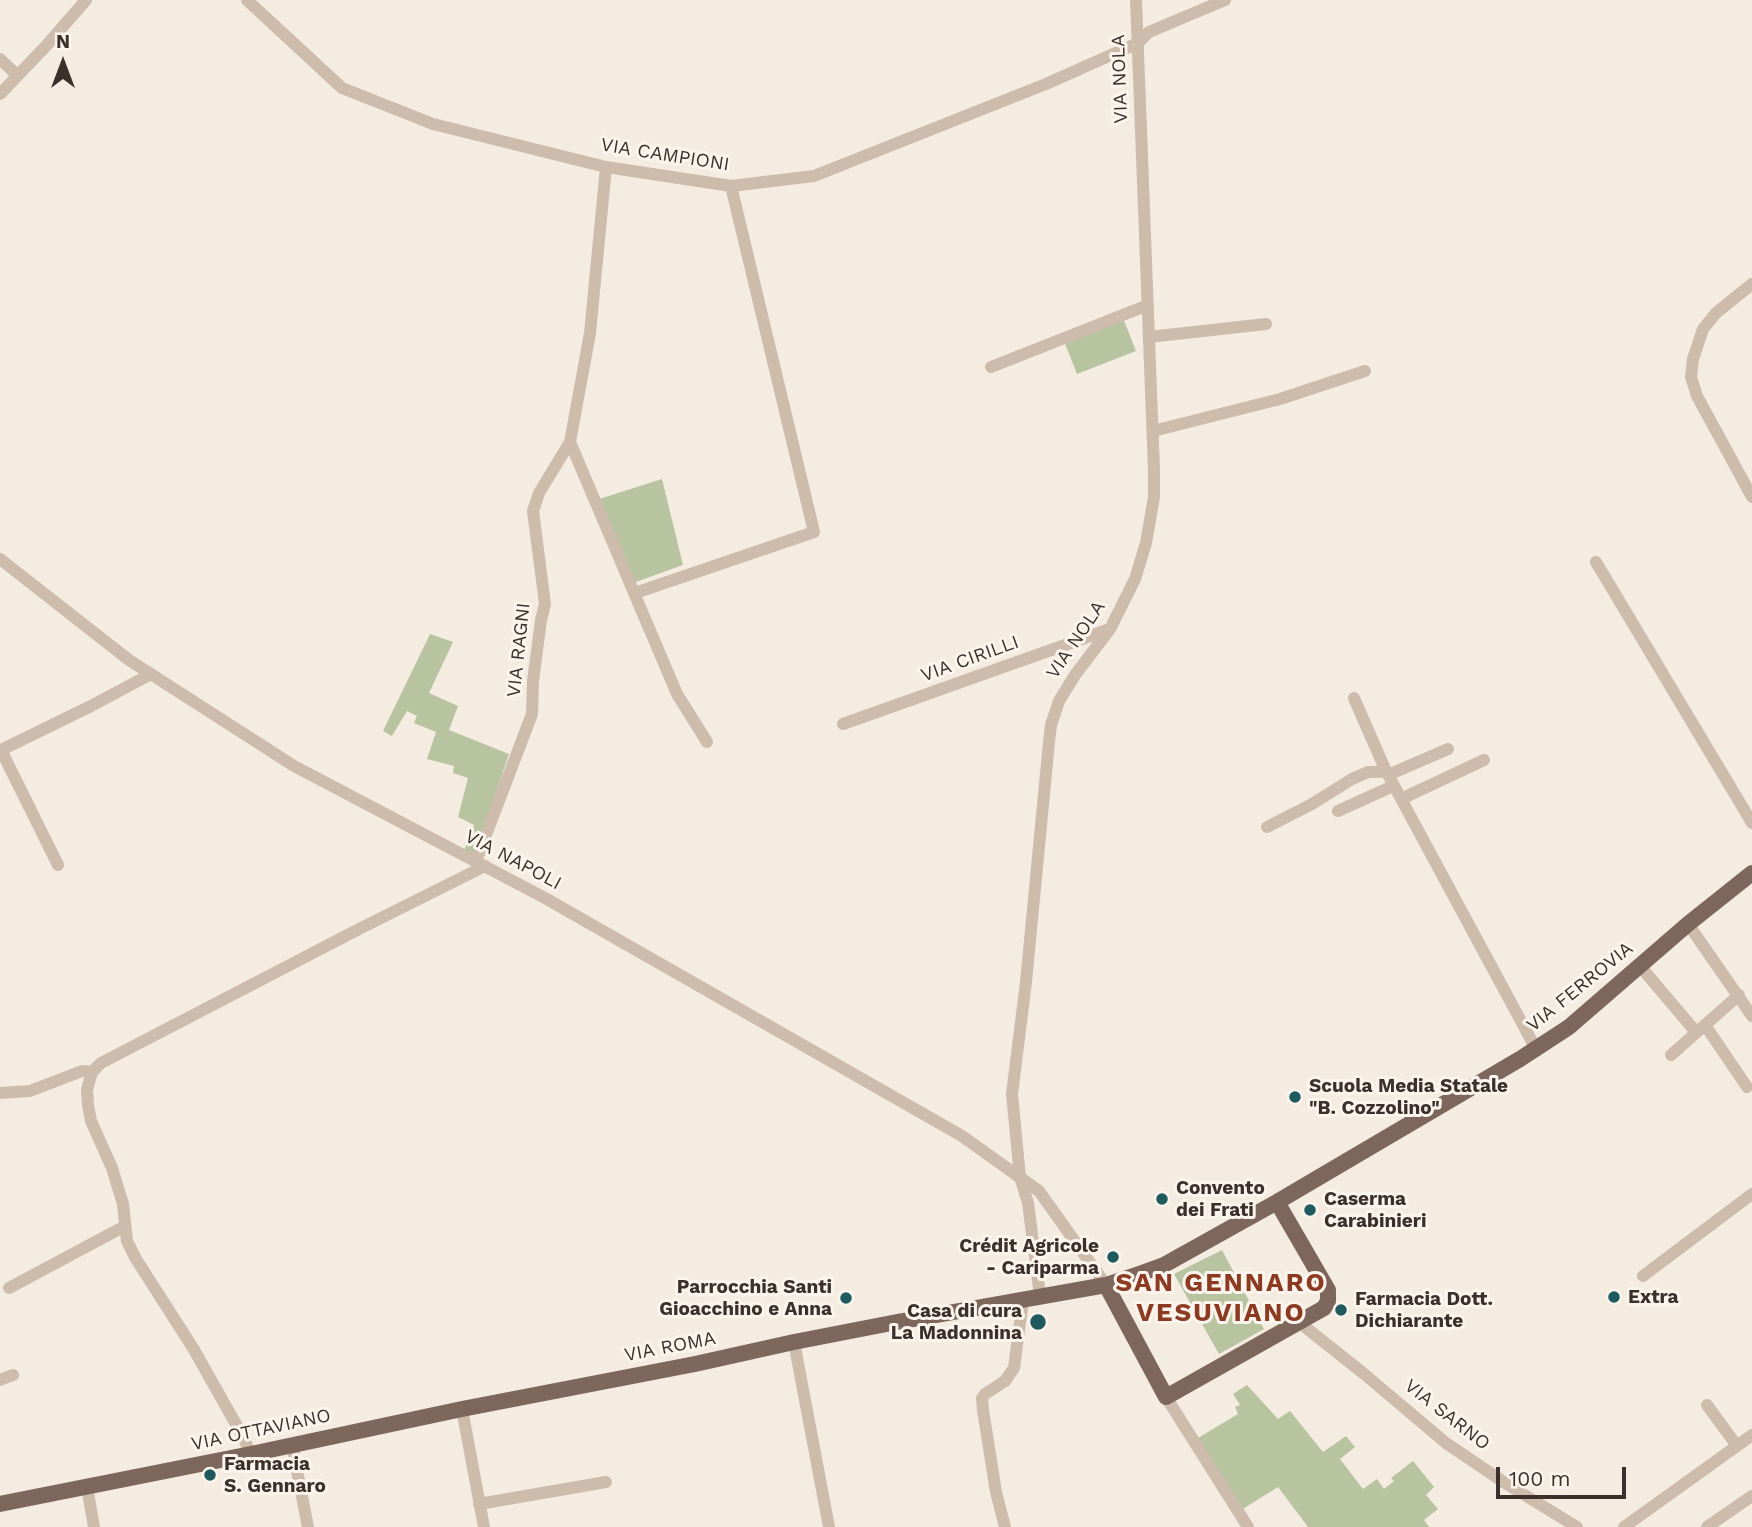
<!DOCTYPE html>
<html>
<head>
<meta charset="utf-8">
<style>
  body { margin:0 }
  #map { position:relative; width:1752px; height:1527px; overflow:hidden; background:#f4ebe1; font-family:"Work Sans",sans-serif }
  canvas { display:block }
  .north { position:absolute; left:28px; top:28px; width:70px; height:70px; -webkit-text-stroke:5px #fbf5ee; paint-order:stroke; rotate:0deg; font-size:19px; font-weight:700; line-height:28px; text-align:center; color:#3b302b }
  .north::after { content:''; display:block; margin:auto; width:24px; height:32px; background:#3b302b; clip-path:polygon(50% 0,100% 100%,50% 72%,0 100%) }
  .scale { position:absolute; left:1496px; top:1467px; width:130px; height:32px; box-sizing:border-box; border:4px solid #3b302b; border-top:0; padding-left:9px; font-size:21px; line-height:24px; white-space:nowrap; color:#3b302b; -webkit-text-stroke:5px #fbf5ee; paint-order:stroke }
</style>
</head>
<body>
<div id="map">
<canvas width="1752" height="1527"></canvas>
<div class="north">N</div>
<div class="scale">100 m</div>
</div>
<script>
const context = document.querySelector('canvas').getContext('2d');
context.lineJoin = 'round';
function paint(path, color) { context.fillStyle = color; context.fill(path, 'evenodd'); }
const toPath = rows => new Path2D(rows.map(r => 'M' + r).join(''));
function stroke(path, color, width, dash) { context.strokeStyle = color; context.lineWidth = width; context.lineCap = dash ? 'butt' : 'round'; context.setLineDash(dash || []); context.stroke(path); }
function label(font, color, halo, rows, align = 'center') {
  context.font = font + ' "Work Sans",sans-serif'; context.lineWidth = 6; context.setLineDash([]); context.textBaseline = 'middle'; context.strokeStyle = halo; context.fillStyle = color; for (const [text, x, y, turn = 0] of rows) {
    context.save(); context.translate(x, y); context.rotate((+turn || 0) * Math.PI / 180); context.textAlign = isNaN(turn) ? turn : align; if (halo) context.strokeText(text, 0, 0); context.fillText(text, 0, 0); context.restore();
  }
}
const green = toPath([
  [1123,318,1136,351,1077,374,1064,341],
  [662,479,683,565,633,583,596,500],
  [430,634,453,642,429,693,458,706,449,730,509,754,474,857,464,851,474,825,458,817,468,778,453,773,454,766,427,759,436,732,414,723,417,716,407,711,392,736,383,731],
  [1222,1250,1264,1329,1219,1354,1174,1274],
  [1247,1385,1278,1419,1290,1411,1323,1452,1346,1436,1355,1447,1340,1459,1363,1489,1377,1479,1384,1489,1394,1481,1391,1478,1413,1461,1434,1487,1426,1495,1438,1509,1424,1520,1429,1527,1308,1527,1278,1487,1241,1510,1198,1438,1238,1414,1235,1407,1240,1405,1233,1394]
]);
const minor = toPath([
  [247,0,342,88,433,124,606,167,731,186,814,176,1046,84,1138,43,1149,32,1225,0],
  [0,59,17,75],
  [0,94,46,46,86,0],
  [606,167,590,333,570,442,677,694,707,742],
  [1752,284,1716,313,1703,329,1693,359,1691,377,1697,396,1752,497],
  [1149,337,1266,324],
  [991,367,1148,305],
  [1153,431,1280,399,1365,371],
  [0,559,129,660,294,766,545,898,962,1136,1039,1191,1106,1285],
  [1596,562,1752,823],
  [635,593,814,532,731,186],
  [1354,698,1385,769],
  [843,724,1110,629],
  [1388,775,1448,749],
  [1401,799,1484,760],
  [1338,811,1393,786],
  [1267,827,1312,804,1352,779,1368,772,1379,772,1385,769,1536,1049],
  [476,861,532,714,533,681,541,620,545,604,533,511,539,493,570,442],
  [58,865,1,750,91,706,151,674],
  [1688,924,1752,1016],
  [1640,966,1696,1032],
  [1705,1025,1747,1087],
  [1671,1055,1739,995],
  [0,1093,30,1091,82,1071,92,1072],
  [1643,1276,1752,1194],
  [9,1288,125,1226],
  [1040,1296,1028,1203,1020,1177,1012,1094,1026,982,1049,742,1051,725,1059,701,1075,675,1110,629,1135,579,1146,543,1154,497,1154,470,1136,0],
  [1300,1323,1363,1373,1446,1443,1505,1483,1577,1527],
  [794,1342,829,1527],
  [0,1380,13,1375],
  [1166,1397,1248,1527],
  [1707,1405,1737,1446],
  [462,1409,484,1527],
  [292,1445,308,1527],
  [251,1454,241,1433,193,1348,136,1259,127,1241,123,1204,112,1168,91,1121,88,1105,87,1090,92,1072,101,1063,359,929,485,866],
  [87,1487,94,1527],
  [479,1504,606,1482],
  [1005,1527,996,1492,983,1410,982,1398,985,1394,1005,1381,1014,1368,1023,1300],
  [1624,1527,1752,1435],
  [1707,1527,1752,1496]
]);
const major = toPath([
  [1106,1285,1166,1397,1324,1308,1328,1301,1328,1290,1277,1202],
  [0,1504,251,1454,462,1409,695,1364,794,1342,897,1322,1106,1285,1142,1273,1164,1265,1277,1202,1520,1059,1569,1027,1688,924,1752,873]
]);
const markers = [
  [1295,1097,7,"#1f5a5e"],
  [1162,1199,7,"#1f5a5e"],
  [1310,1210,7,"#1f5a5e"],
  [1113,1257,7,"#1f5a5e"],
  [1614,1297,7,"#1f5a5e"],
  [846,1298,7,"#1f5a5e"],
  [1341,1310,7,"#1f5a5e"],
  [1038,1322,9,"#1f5a5e"],
  [210,1475,7,"#1f5a5e"]
];
const streetNames = [
  ["VIA NOLA",1120,79,-92],
  ["VIA CAMPIONI",665,155,9],
  ["VIA NOLA",1076,640,-56],
  ["VIA RAGNI",519,650,-84],
  ["VIA CIRILLI",970,659,-20],
  ["VIA NAPOLI",513,860,28],
  ["VIA FERROVIA",1580,987,-39],
  ["VIA ROMA",670,1347,-11],
  ["VIA SARNO",1447,1415,38],
  ["VIA OTTAVIANO",261,1430,-12]
];
const poiNames = [
  ["Scuola Media Statale",1309,1086],
  ["\"B. Cozzolino\"",1309,1108],
  ["Convento",1176,1188],
  ["dei Frati",1176,1210],
  ["Caserma",1324,1199],
  ["Carabinieri",1324,1221],
  ["Crédit Agricole",1099,1246,"right"],
  ["- Cariparma",1099,1268,"right"],
  ["Parrocchia Santi",832,1287,"right"],
  ["Gioacchino e Anna",832,1309,"right"],
  ["Extra",1628,1297],
  ["Farmacia Dott.",1355,1299],
  ["Dichiarante",1355,1321],
  ["Casa di cura",1022,1311,"right"],
  ["La Madonnina",1022,1333,"right"],
  ["Farmacia",224,1464],
  ["S. Gennaro",224,1486]
];
const districtNames = [
  ["SAN GENNARO",1221,1283],
  ["VESUVIANO",1221,1313]
];
paint(green, '#b8c4a0');
stroke(minor, '#cdbbac', 12);
stroke(major, '#7d675c', 16);
for (const [x, y, r, color] of markers) { const dot = new Path2D(); dot.arc(x, y, r, 0, 2 * Math.PI); context.fillStyle = color; context.fill(dot); stroke(dot, '#fbf5ee', 2.5); }
label('19px', '#3b302b', '#fbf5ee', streetNames);
label('bold 19px', '#3b302b', '#fbf5ee', poiNames, 'left');
context.letterSpacing = '2px';
label('bold 26px', '#8c3b22', '#fbf5ee', districtNames);
context.letterSpacing = '0px';
</script>
</body>
</html>
